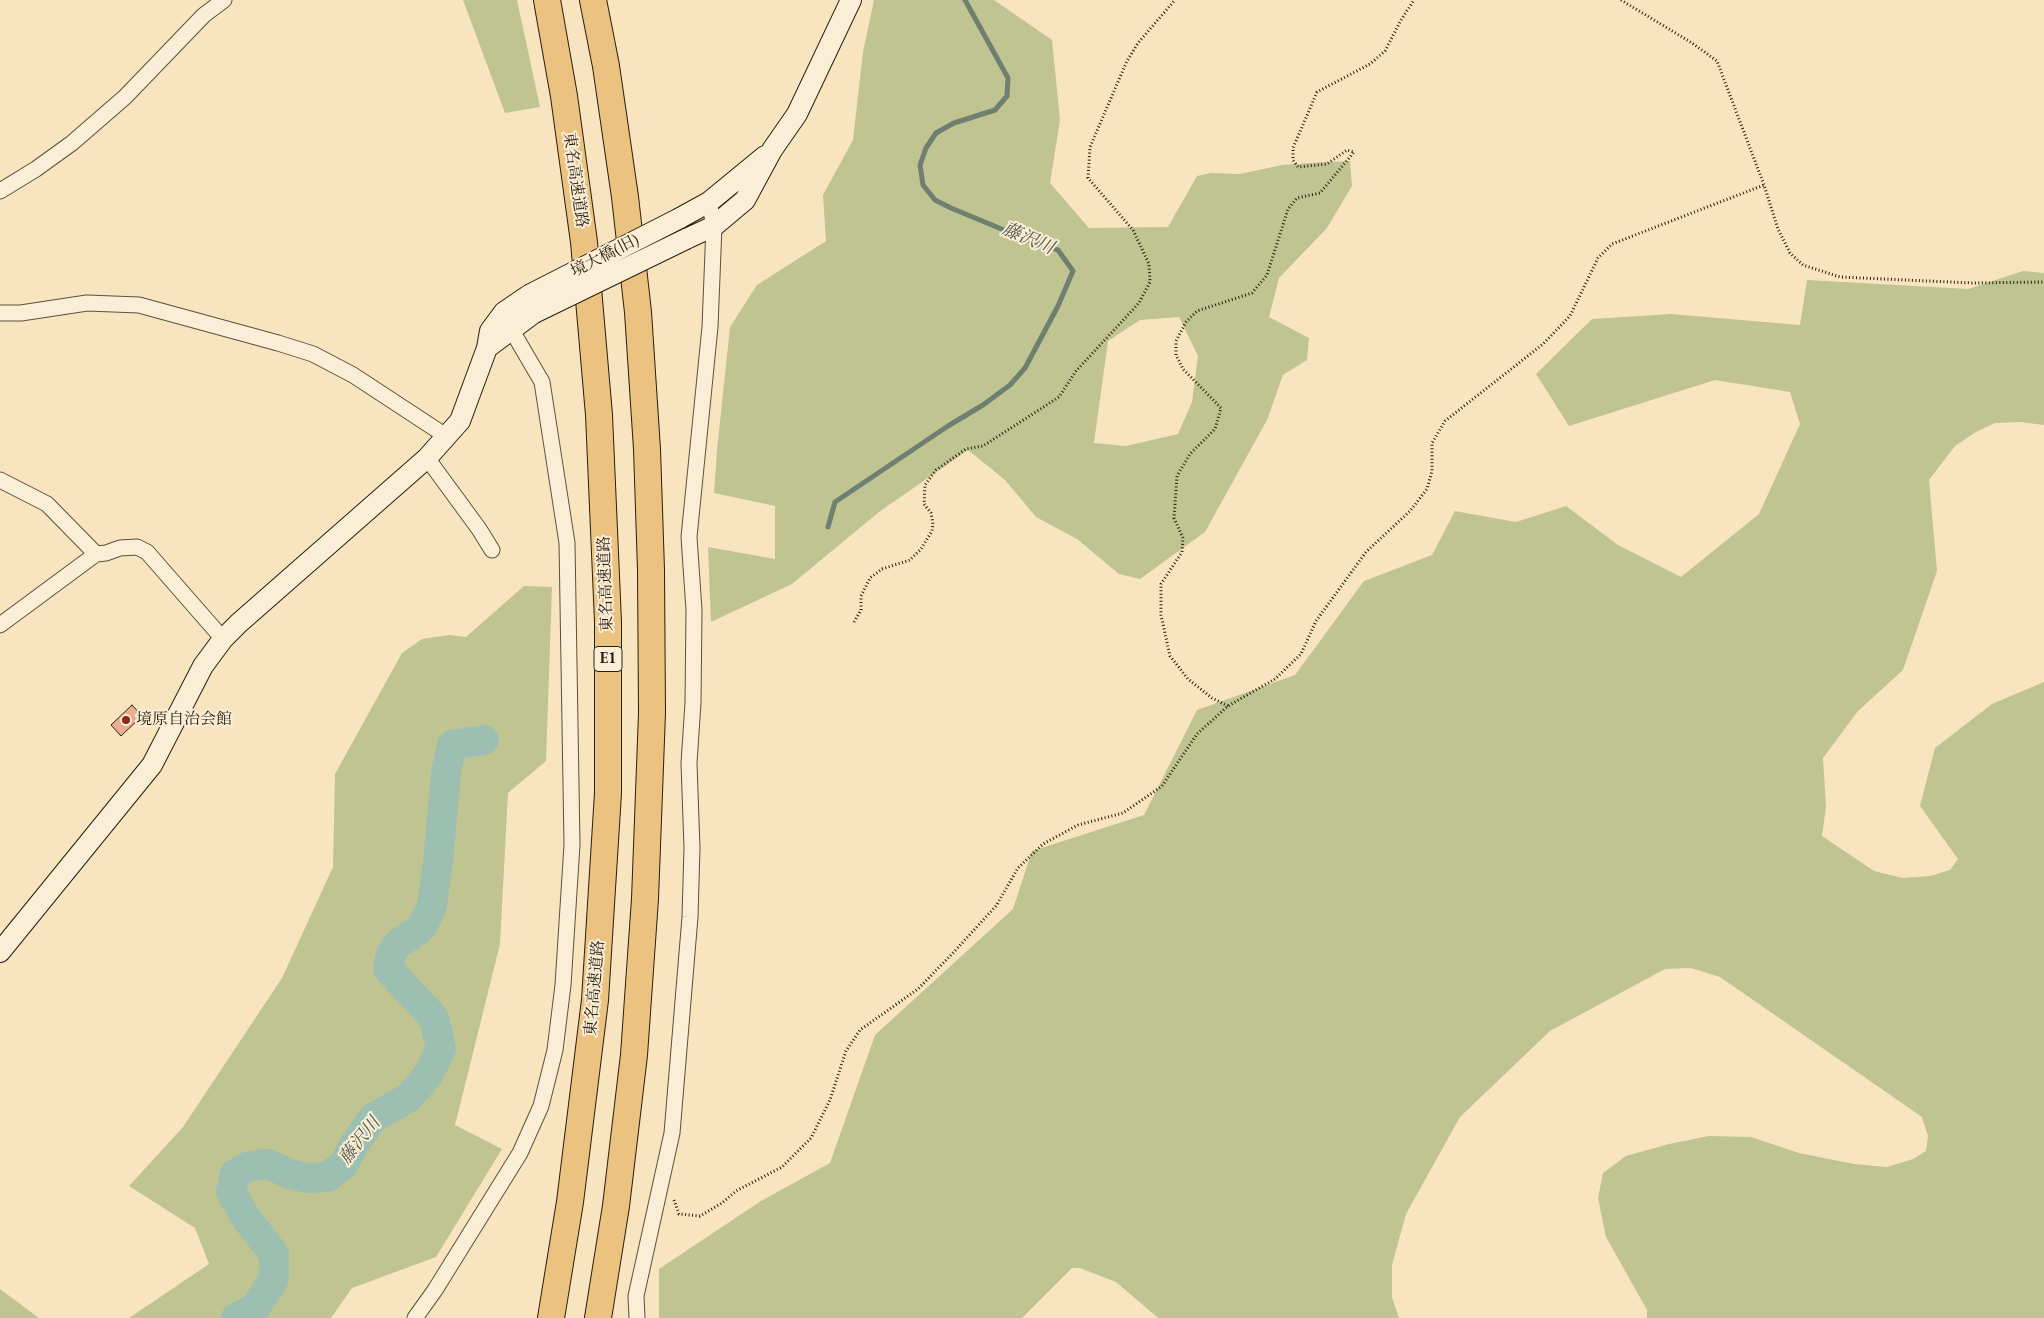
<!DOCTYPE html>
<html>
<head>
<meta charset="utf-8">
<style>
  body { margin:0 }
  canvas { display:block; background:#f8e5c0 }
</style>
</head>
<body>
<canvas width="2044" height="1318"></canvas>
<script>
const context = document.querySelector('canvas').getContext('2d');
context.lineJoin = 'round';
function paint(path, color) { context.fillStyle = color; context.fill(path, 'evenodd'); }
const toPath = rows => new Path2D(rows.map(r => 'M' + r).join(''));
function stroke(path, color, width, dash) { context.strokeStyle = color; context.lineWidth = width; context.lineCap = dash ? 'butt' : 'round'; context.setLineDash(dash || []); context.stroke(path); }
function label(font, color, halo, rows, align = 'center') {
  context.font = font + ' "EB Garamond","Noto Serif JP",serif'; context.lineWidth = 4; context.setLineDash([]); context.textBaseline = 'middle'; context.strokeStyle = halo; context.fillStyle = color; for (const [text, x, y, turn = 0] of rows) {
    context.save(); context.translate(x, y); context.rotate((+turn || 0) * Math.PI / 180); context.textAlign = isNaN(turn) ? turn : align; if (halo) context.strokeText(text, 0, 0); context.fillText(text, 0, 0); context.restore();
  }
}
const green = toPath([
  [463,0,517,0,540,107,505,113],
  [874,0,994,0,1052,40,1060,120,1050,183,1089,228,1168,227,1197,176,1211,173,1240,174,1282,165,1308,163,1350,161,1352,186,1327,228,1279,278,1269,317,1309,338,1307,360,1283,375,1267,420,1205,532,1140,579,1119,574,1077,539,1036,517,1005,480,968,450,879,512,792,584,711,622,708,547,775,559,775,506,714,493,717,450,730,327,757,285,826,241,823,195,853,140,863,52],
  [1179,317,1198,356,1192,402,1178,434,1126,446,1094,443,1108,341,1140,320],
  [2023,271,2044,273,2044,425,2020,422,1995,423,1976,432,1955,446,1929,480,1937,571,1903,670,1858,711,1823,758,1826,807,1822,836,1874,871,1903,878,1930,876,1950,870,1958,859,1920,806,1935,748,1992,704,2044,682,2044,1318,1647,1318,1647,1310,1606,1237,1598,1198,1603,1173,1626,1156,1669,1144,1709,1136,1751,1137,1799,1153,1854,1164,1887,1167,1913,1159,1926,1151,1928,1136,1922,1117,1720,977,1691,968,1665,969,1550,1031,1460,1117,1406,1214,1392,1265,1392,1297,1399,1318,1158,1318,1116,1282,1080,1268,1072,1268,1022,1318,659,1318,659,1269,761,1201,830,1163,875,1035,1013,909,1032,851,1144,815,1197,710,1295,675,1364,581,1432,555,1455,511,1516,522,1566,506,1618,545,1681,577,1759,514,1800,424,1790,392,1715,380,1569,426,1536,374,1592,319,1671,314,1800,325,1807,280,1968,289],
  [524,586,552,587,546,761,508,793,500,944,455,1125,502,1149,436,1257,352,1288,331,1318,129,1318,209,1264,195,1228,129,1186,183,1127,282,978,333,867,335,774,402,653,422,639,449,635,466,637],
  [0,1289,39,1318,0,1318]
]);
const stream = toPath([
  [828,527,835,502,948,426,983,405,1010,385,1025,368,1058,306,1073,271,1058,250,1028,240,951,208,935,200,923,185,920,165,926,148,936,133,954,123,995,110,1007,96,1008,78,965,0]
]);
const river = toPath([
  [236,1318,255,1308,274,1279,274,1254,246,1218,231,1192,235,1174,249,1166,268,1164,290,1174,307,1178,327,1177,344,1164,355,1143,373,1118,408,1098,428,1075,441,1049,434,1018,388,969,391,954,398,944,422,927,432,906,438,862,446,772,452,745,484,740]
]);
const building = toPath([
  [132,705,142,716,121,736,111,725,132,705]
]);
const path = toPath([
  [1621,0,1692,43,1717,61,1764,185,1778,229,1790,253,1803,265,1840,277,1972,283,2044,282],
  [854,622,861,610,861,596,870,578,882,569,910,560,921,549,932,531,933,524,931,513,924,504,925,485,936,470,966,449,983,446,1059,397,1076,371,1139,303,1150,282,1149,264,1133,230,1088,178,1090,147,1127,61,1138,43,1175,0],
  [1228,706,1212,698,1188,679,1170,656,1161,615,1161,584,1182,552,1183,538,1174,518,1177,476,1190,454,1215,429,1221,408,1183,369,1176,355,1176,341,1186,322,1197,311,1252,293,1267,275,1288,209,1297,198,1320,193,1354,152,1347,150,1327,164,1298,167,1293,160,1293,148,1317,92,1370,64,1385,51,1401,20,1414,0],
  [674,1200,679,1214,700,1216,722,1203,736,1191,782,1167,811,1138,830,1100,846,1051,860,1030,918,989,952,954,996,906,1018,868,1043,844,1078,825,1123,813,1162,786,1197,734,1228,706,1275,679,1301,654,1316,621,1366,552,1410,511,1427,489,1432,471,1432,443,1445,421,1543,344,1570,316,1598,258,1612,244,1764,185]
]);
const street = toPath([
  [0,191,36,169,72,143,125,97,204,15,224,0],
  [0,313,21,313,87,303,139,305,278,343,313,354,353,375,446,436],
  [427,458,479,529,492,550],
  [0,480,47,504,96,554],
  [0,625,96,554,106,553,120,548,137,547,147,552,223,639],
  [415,1318,435,1290,520,1153,541,1106,555,1050,563,985,572,845,567,543,542,382,511,329],
  [637,1318,636,1296,672,1133,690,917,692,848,689,763,693,703,694,610,689,537,710,327,714,226,709,202]
]);
const secondary = toPath([
  [680,218,709,202,765,156],
  [686,239,714,226,745,200,772,150,797,114,851,0],
  [487,348,534,313],
  [0,952,152,765,203,666,223,639,239,623,427,458,460,421,487,348,490,331,504,312,529,295]
]);
const highway = toPath([
  [547,0,564,96,584,242,599,415,608,622,608,793,595,1000,570,1202,551,1318],
  [593,0,606,66,625,197,638,312,647,449,651,570,652,713,645,899,634,1055,616,1206,598,1318]
]);
const secondaryBridge = toPath([
  [529,295,680,218],
  [534,313,686,239]
]);
const markers = [
  [126,720,5,"#8f2418"]
];
const shields = [
  [608,659,28]
];
const shieldNames = [
  ["E1",608,659]
];
const streetNames = [
  ["東名高速道路",575,180,82],
  ["境大橋(旧)",605,256,-27],
  ["東名高速道路",606,584,-92],
  ["東名高速道路",595,988,-85]
];
const poiNames = [
  ["境原自治会館",136,720]
];
const waterNames = [
  ["藤沢川",1028,239,23],
  ["藤沢川",360,1141,-52]
];
paint(green, '#bfc491');
stroke(stream, '#6f7f70', 5);
stroke(river, '#9dbfb1', 30);
paint(building, '#e9af90');
stroke(building, '#291e0f', 1);
stroke(street, '#5d503b', 17);
stroke(secondary, '#291e0f', 22);
stroke(highway, '#291e0f', 28);
stroke(path, '#291e0f', 3, [1, 2.5]);
stroke(street, '#faeed6', 15);
stroke(secondary, '#faeed6', 20);
stroke(highway, '#ecc280', 26);
stroke(secondaryBridge, '#291e0f', 22, []);
stroke(secondaryBridge, '#faeed6', 20);
for (const [x, y, r, color] of markers) { const dot = new Path2D(); dot.arc(x, y, r, 0, 2 * Math.PI); context.fillStyle = color; context.fill(dot); stroke(dot, '#faeed6', 2); }
for (const [x, y, w] of shields) { const box = new Path2D(); box.roundRect(x - w / 2, y - 12.5, w, 25, 4); context.fillStyle = '#faeed6'; context.fill(box); stroke(box, '#291e0f', 1); }
label('bold 15px', '#291e0f', null, shieldNames);
label('16px', '#291e0f', '#faeed6', streetNames);
label('16px', '#291e0f', '#faeed6', poiNames, 'left');
label('italic 18px', '#525648', '#faeed6', waterNames);
</script>
</body>
</html>
